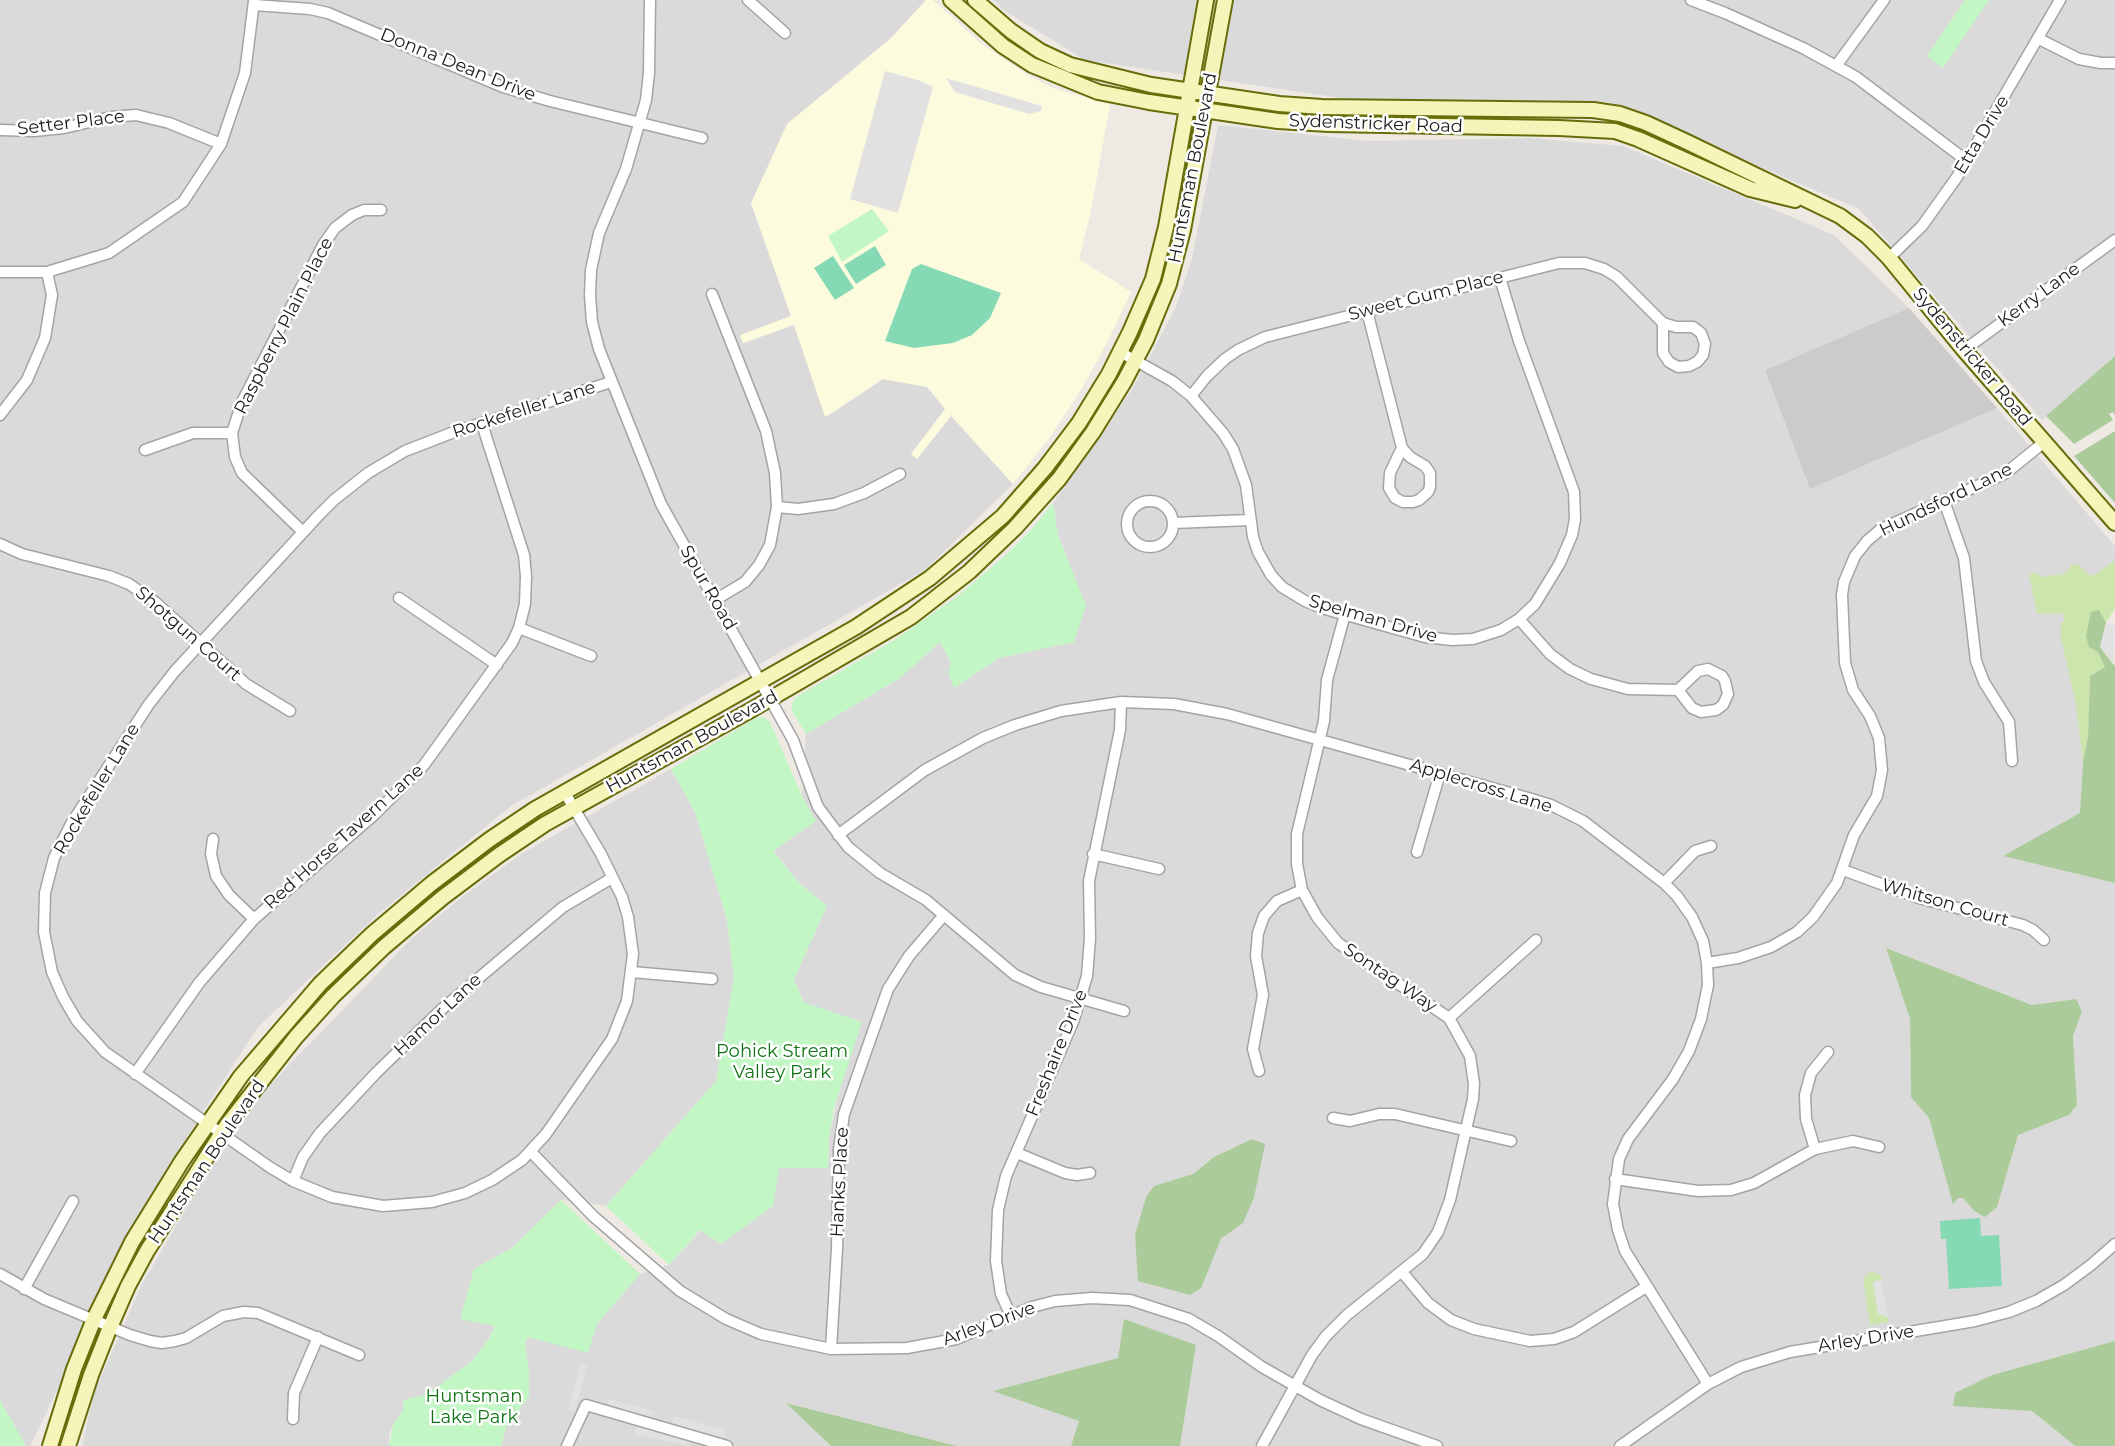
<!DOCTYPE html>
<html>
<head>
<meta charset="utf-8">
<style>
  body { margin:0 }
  canvas { display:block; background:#eeeae3 }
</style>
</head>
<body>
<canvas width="2115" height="1446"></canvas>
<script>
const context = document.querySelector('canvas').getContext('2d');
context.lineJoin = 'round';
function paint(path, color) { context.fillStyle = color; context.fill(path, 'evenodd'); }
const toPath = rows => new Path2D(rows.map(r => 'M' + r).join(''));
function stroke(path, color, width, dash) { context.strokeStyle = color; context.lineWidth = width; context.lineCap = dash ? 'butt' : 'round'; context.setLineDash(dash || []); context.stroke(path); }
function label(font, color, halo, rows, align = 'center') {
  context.font = font + ' Montserrat,sans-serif'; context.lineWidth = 5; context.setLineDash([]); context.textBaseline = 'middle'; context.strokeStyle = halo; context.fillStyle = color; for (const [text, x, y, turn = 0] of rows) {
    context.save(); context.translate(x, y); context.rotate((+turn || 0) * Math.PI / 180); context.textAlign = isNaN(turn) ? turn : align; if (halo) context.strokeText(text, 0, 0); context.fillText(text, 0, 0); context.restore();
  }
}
const residential = toPath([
  [0,0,926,0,751,203,791,316,740,336,744,343,794,324,828,416,883,379,927,387,946,409,911,454,917,459,951,415,1013,484,925,570,511,806,378,914,257,1028,162,1176,30,1446,26,1446,0,1400],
  [993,0,2115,0,2115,356,2042,420,1859,209,1608,102,1347,99,1085,60,1005,11],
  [1218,125,1369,141,1530,138,1623,146,1834,235,1909,308,1765,370,1810,489,1997,408,2115,546,2115,591,2076,705,2083,761,2080,814,2004,856,2115,883,2115,1341,1992,1375,1953,1405,2032,1411,2075,1446,1180,1446,1196,1345,1125,1320,1118,1358,995,1391,1079,1421,1071,1446,957,1446,787,1403,831,1446,501,1446,506,1428,529,1396,529,1371,525,1344,528,1337,588,1352,596,1324,640,1274,669,1265,701,1230,778,1168,828,1168,829,1138,840,1087,794,979,827,906,799,883,773,850,816,821,802,796,806,734,900,678,940,642,951,663,954,688,999,658,1074,642,1069,563,1058,535,1053,503,1133,388,1176,307,1192,259],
  [1886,948,2033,1005,2075,999,2082,1010,2073,1036,2077,1105,2069,1115,2018,1135,1997,1207,1974,1211,1963,1198,1958,1198,1953,1203,1929,1118,1911,1097,1910,1019],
  [1252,1139,1264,1144,1254,1198,1243,1222,1222,1239,1215,1250,1154,1186,1193,1174,1214,1157],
  [671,769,695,812,727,920,734,978,716,1081,606,1206,561,1200,512,1248,474,1269,495,1326,489,1339,472,1361,426,1395,403,1400,404,1409,393,1425,389,1436,389,1446,82,1446,95,1390,142,1284,204,1178,267,1088,411,939,463,896,521,854]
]);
const education = toPath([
  [926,0,933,0,979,42,1029,76,1055,89,1110,104,1090,216,1079,259,1131,292,1107,343,1079,393,1048,440,1013,484,951,416,917,459,911,454,945,409,927,387,883,379,825,417,794,325,743,343,740,335,791,316,751,203,787,124,891,38]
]);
const religious = toPath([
  [1909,308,1997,408,1810,489,1765,370]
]);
const grass = toPath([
  [2115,560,2115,608,2106,623,2099,610,2098,652,2106,667,2090,676,2088,736,2083,761,2076,705,2061,638,2061,623,2064,622,2063,613,2037,614,2029,574,2035,572,2040,577,2063,574,2068,571,2071,565,2077,564,2089,575,2095,575],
  [1873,1271,1881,1276,1881,1280,1873,1282,1878,1314,1888,1317,1888,1322,1870,1325,1863,1279,1869,1272]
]);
const forest = toPath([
  [2115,356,2115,415,2113,412,2109,414,2113,420,2074,444,2046,416],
  [2115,431,2115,503,2074,456],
  [2099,610,2106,623,2100,647,2115,666,2115,883,2003,856,2080,813,2083,761,2088,736,2090,676,2105,667,2098,652,2089,647,2086,636,2091,612],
  [1886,948,2032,1005,2076,999,2082,1011,2073,1036,2077,1105,2069,1115,2018,1135,1997,1207,1985,1217,1974,1211,1963,1198,1958,1198,1953,1204,1929,1118,1911,1097,1910,1019],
  [1252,1139,1265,1144,1254,1198,1243,1223,1221,1239,1201,1288,1190,1295,1138,1281,1135,1235,1146,1197,1154,1186,1193,1174,1214,1157],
  [1124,1319,1196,1345,1180,1446,1071,1446,1079,1421,993,1391,1118,1358],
  [2115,1341,2115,1446,2075,1446,2032,1411,1953,1406,1955,1393,1992,1375],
  [786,1403,957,1446,831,1446]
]);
const park = toPath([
  [1965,0,1989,0,1943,68,1927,56],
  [872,209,889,231,842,262,828,236],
  [1053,503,1058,535,1086,606,1074,642,999,658,954,688,948,674,951,663,940,642,900,678,806,734,792,711,792,704,796,697,893,641,959,595,1008,553,1032,529],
  [764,717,770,722,802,796,816,821,773,851,799,883,827,906,794,979,803,1002,862,1022,834,1108,829,1138,828,1168,779,1168,773,1206,721,1244,700,1230,669,1265,606,1206,716,1081,734,978,727,920,695,812,671,769,756,718],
  [561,1200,640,1274,597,1324,588,1353,528,1337,525,1344,529,1371,529,1396,506,1428,501,1446,389,1446,393,1425,404,1409,403,1400,426,1395,472,1361,489,1339,495,1326,460,1319,474,1269,512,1248],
  [0,1400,26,1446,0,1446]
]);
const pitch = toPath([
  [875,246,886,265,856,284,844,265],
  [833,256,854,288,835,300,814,268],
  [921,264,1001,293,990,318,972,335,953,343,914,348,885,341,912,269],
  [1980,1218,1981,1236,1999,1235,2002,1286,1949,1289,1946,1239,1941,1239,1940,1221]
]);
const parking = toPath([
  [885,71,918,80,933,87,898,213,850,199],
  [946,78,1042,106,1041,111,1029,114,955,92],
  [2106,623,2115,625,2113,664,2100,647],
  [1881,1280,1888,1317,1878,1314,1873,1282],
  [580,1364,587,1366,575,1411,568,1409],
  [609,1399,654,1411,652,1418,607,1406],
  [674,1416,726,1430,724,1438,672,1423],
  [637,1427,690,1440,689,1446,635,1434]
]);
const street = toPath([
  [650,0,649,73,646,100,626,169,599,233,591,270,590,295,592,322,599,349,661,504,793,740,818,807,848,847,880,873,926,900,1015,975,1041,987,1124,1011],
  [748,0,785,33],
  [1691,0,1725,13,1803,48,1856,77,1967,161],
  [254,5,310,9,328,13,503,87,550,101,702,138],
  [2039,39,2079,59,2101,63,2115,63],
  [1836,66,1884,0],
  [0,130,34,131,64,128,111,117,136,115,169,123,221,144],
  [1889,258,1922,226,1957,177,2060,0],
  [0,272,47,272,109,253,183,202,221,144,245,73,254,1],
  [712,294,766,431,775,473,777,507,770,545,759,565,745,582,715,600],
  [1367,311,1402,448],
  [1964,350,2115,240],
  [1120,352,1172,381,1191,396,1223,433,1233,449,1246,485,1253,537,1258,552,1271,575,1282,587,1305,601,1325,609,1425,637,1452,640,1473,639,1501,630,1519,619,1535,604,1560,563,1572,535,1575,519,1574,492,1519,341,1500,278],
  [1191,396,1207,376,1225,359,1238,350,1265,337,1559,263,1585,263,1604,269,1617,277,1663,323,1663,353,1669,362,1678,367,1689,366,1697,362,1703,355,1705,344,1701,333,1693,327,1676,327,1663,323],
  [0,415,27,380,45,338,52,295,47,272],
  [1402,448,1410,457,1425,466,1430,473,1430,487,1428,492,1419,500,1413,502,1403,502,1395,498,1389,488,1390,473,1402,448],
  [145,450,193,433,232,433],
  '1127 524a23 23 0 1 1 46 0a23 23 0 1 1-46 0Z',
  [1944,501,1964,558,1976,661,1984,682,2009,722,2012,761],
  [777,507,798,509,834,504,864,493,900,474],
  [1173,523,1250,520],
  [303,532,242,473,235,457,232,433,242,402,323,245,335,228,352,215,364,210,381,210],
  [0,544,22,554,109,576,129,584,155,602,246,684,290,711],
  [399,598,497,665],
  [1519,619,1550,654,1570,669,1591,679,1628,689,1678,690,1692,708,1701,712,1716,710,1723,705,1728,694,1725,681,1722,676,1708,669,1698,671,1678,690],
  [519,628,591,656],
  [565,793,601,854,622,897,628,917,633,954,627,1001,612,1039,546,1134,522,1160,492,1180,465,1193,432,1202,383,1206,332,1197,293,1181,271,1168,105,1052,77,1021,63,997,52,972,44,932,45,893,54,858,71,824,149,704,175,671,318,516,334,500,368,473,405,451,454,432,611,382],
  [838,835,925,770,983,738,1015,725,1061,711,1121,702,1174,704,1227,714,1528,798,1551,805,1583,821,1664,883,1677,896,1692,917,1703,941,1707,963,1708,985,1701,1019,1689,1051,1673,1079,1628,1139,1619,1159,1613,1204,1618,1230,1625,1251,1708,1384],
  [213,839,211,854,216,876,229,895,254,919],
  [1417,852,1440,773],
  [1093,854,1159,869],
  [1843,870,1919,898,2023,925,2033,930,2044,940],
  [1664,883,1695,851,1711,846],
  [1707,963,1738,958,1771,947,1797,932,1813,917,1837,883,1854,835,1877,796,1882,770,1879,738,1870,716,1853,690,1845,663,1842,595,1844,582,1855,556,1867,541,1881,529,2006,473,2043,443],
  [632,972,712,979],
  [1449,1018,1536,940],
  [1259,1071,1253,1049,1263,995,1256,956,1258,933,1264,916,1277,901,1302,890],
  [135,1074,199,983,254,919,375,814,424,765,512,643,519,628,525,604,526,576,524,555,482,424],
  [1333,1118,1350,1121,1379,1114,1395,1114,1511,1141],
  [1815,1149,1806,1119,1805,1095,1811,1073,1828,1052],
  [531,1152,593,1216,680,1291,726,1319,761,1334,831,1349,907,1348,956,1339,1032,1307,1055,1301,1092,1298,1130,1300,1189,1319,1218,1336,1262,1367,1320,1400,1361,1419,1437,1446],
  [1017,1153,1065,1173,1077,1175,1090,1173],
  [1615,1179,1698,1191,1731,1190,1754,1183,1815,1149,1853,1141,1879,1147],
  [293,1181,303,1157,320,1133,376,1073,442,1009,563,907,612,878],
  [1402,1272,1428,1303,1451,1320,1474,1329,1530,1341,1554,1339,1574,1332,1646,1287],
  [0,1274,44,1299,130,1335,150,1341,162,1343,175,1341,186,1338,223,1316,244,1312,258,1313,359,1355],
  [24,1289,73,1201],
  [1011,1316,1001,1294,996,1261,998,1210,1006,1176,1073,1022,1087,976,1090,939,1089,881,1120,730,1121,702],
  [831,1349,837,1249,839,1149,844,1114,888,989,909,956,944,915],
  [293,1419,294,1393,318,1337],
  [567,1446,586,1405,727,1446],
  [1262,1446,1312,1355,1326,1336,1347,1315,1423,1254,1438,1232,1450,1200,1473,1099,1474,1084,1470,1056,1449,1018,1338,943,1317,917,1302,890,1297,864,1297,834,1324,721,1327,680,1345,614],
  [1620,1446,1708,1384,1741,1367,1790,1352,1975,1321,2009,1312,2036,1301,2064,1285,2091,1265,2115,1244]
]);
const secondary = toPath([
  [951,0,1003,46,1032,65,1098,92,1149,102,1278,121,1328,124,1559,128,1615,131,1638,139,1750,189,1795,200],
  [975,0,1011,31,1040,51,1070,65,1151,85,1279,104,1322,107,1593,110,1620,114,1646,123,1687,142,1840,216,1867,236,1889,258,1964,350,2115,523],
  [50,1446,74,1369,94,1319,132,1242,182,1161,241,1076,320,984,372,934,431,884,489,840,535,809,856,627,930,578,1003,516,1045,468,1079,423,1109,374,1130,332,1153,279,1166,227,1206,0],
  [68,1446,91,1375,108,1332,128,1286,147,1251,227,1125,296,1037,333,996,384,947,442,898,499,855,545,824,751,710,911,617,969,572,1015,528,1059,479,1093,432,1124,382,1146,340,1169,284,1183,230,1225,0]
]);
const streetNames = [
  ["Donna Dean Drive",458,65,22],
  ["Setter Place",71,123,-7],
  ["Sydenstricker Road",1376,124,2],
  ["Etta Drive",1982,135,-59],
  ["Huntsman Boulevard",1193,168,-79],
  ["Kerry Lane",2039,295,-36],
  ["Sweet Gum Place",1426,296,-14],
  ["Raspberry Plain Place",284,326,-63],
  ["Sydenstricker Road",1972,357,50],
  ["Rockefeller Lane",524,410,-18],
  ["Hundsford Lane",1946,500,-26],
  ["Spur Road",708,588,60],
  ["Spelman Drive",1373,619,16],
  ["Shotgun Court",188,634,41],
  ["Huntsman Boulevard",692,742,-29],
  ["Applecross Lane",1481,786,17],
  ["Rockefeller Lane",97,789,-59],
  ["Red Horse Tavern Lane",344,837,-42],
  ["Whitson Court",1945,903,16],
  ["Sontag Way",1390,978,34],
  ["Hamor Lane",438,1015,-43],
  ["Freshaire Drive",1057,1053,-68],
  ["Huntsman Boulevard",207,1162,-56],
  ["Hanks Place",840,1182,-87],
  ["Arley Drive",989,1324,-20],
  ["Arley Drive",1866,1339,-9]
];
const parkNames = [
  ["Pohick Stream",782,1052],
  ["Valley Park",782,1073],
  ["Huntsman",474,1397],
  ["Lake Park",474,1418]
];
paint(residential, '#dbdada');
paint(education, '#fdfbdd');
paint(religious, '#cbcbcb');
paint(grass, '#cbe5ac');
paint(forest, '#abcb9a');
paint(park, '#c2f6c4');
paint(pitch, '#85d9b5');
paint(parking, '#e1e1e1');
stroke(street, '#a4a4a4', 13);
stroke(secondary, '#676d0b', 18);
stroke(street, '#fff', 10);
stroke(secondary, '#f5f5b9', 14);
label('18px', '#1d1d1d', '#fff', streetNames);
label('18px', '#117415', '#fff', parkNames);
</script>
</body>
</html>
